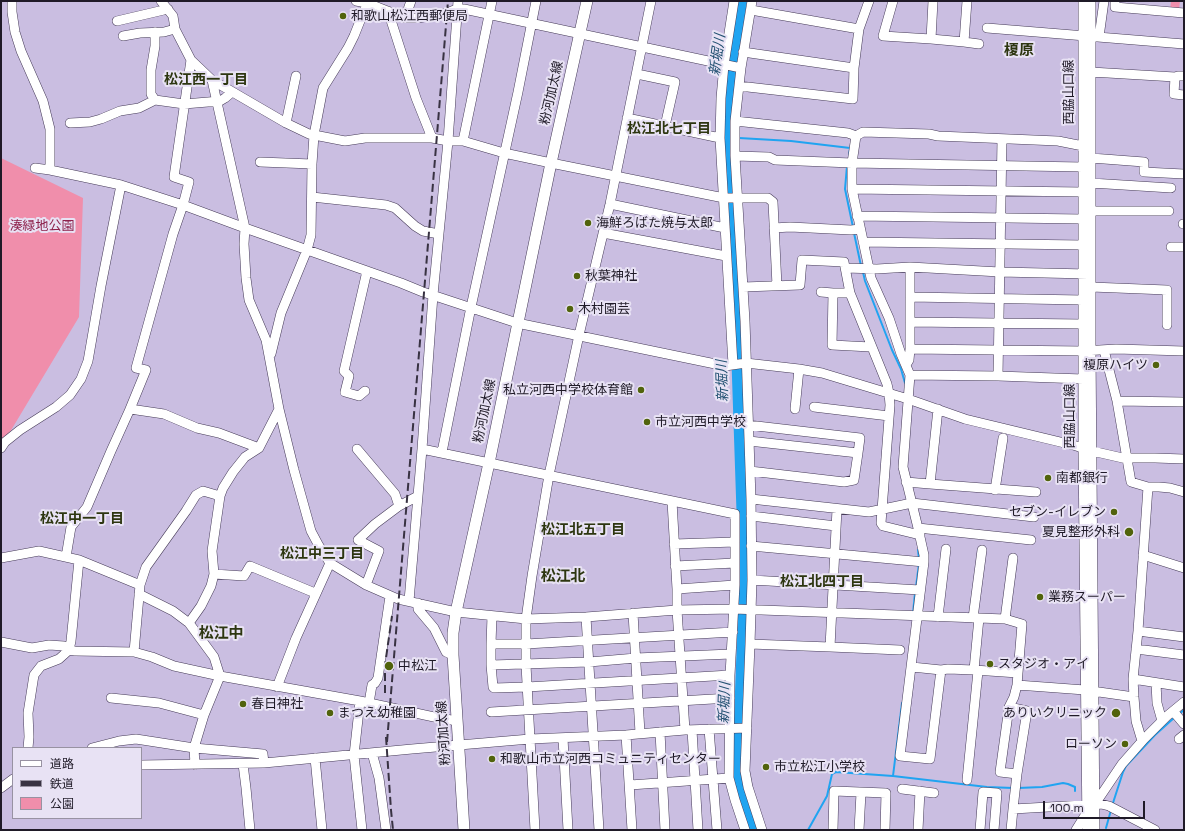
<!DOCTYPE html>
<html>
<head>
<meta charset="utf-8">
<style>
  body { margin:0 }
  #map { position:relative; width:1185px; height:831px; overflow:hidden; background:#cabee1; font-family:"Space Grotesk","Noto Sans JP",sans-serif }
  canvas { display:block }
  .frame { position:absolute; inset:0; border:2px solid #1f1a27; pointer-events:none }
  .legend { position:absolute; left:12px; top:747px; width:130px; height:72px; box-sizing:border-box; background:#e8e2f4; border:1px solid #9892a2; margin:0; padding:5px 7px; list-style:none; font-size:12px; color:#1f1a27 }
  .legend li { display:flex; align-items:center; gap:8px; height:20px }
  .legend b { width:20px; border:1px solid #9892a2 }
  .scale { position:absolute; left:1043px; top:801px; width:102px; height:18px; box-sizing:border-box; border:2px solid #1f1a27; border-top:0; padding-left:5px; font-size:12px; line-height:14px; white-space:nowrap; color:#1f1a27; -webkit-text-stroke:3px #e8e2f4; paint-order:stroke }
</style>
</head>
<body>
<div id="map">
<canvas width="1185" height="831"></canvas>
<div class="frame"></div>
<ul class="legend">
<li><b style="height:5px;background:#fff"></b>道路</li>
<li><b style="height:5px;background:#383242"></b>鉄道</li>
<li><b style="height:11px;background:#f08eab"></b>公園</li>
</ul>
<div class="scale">100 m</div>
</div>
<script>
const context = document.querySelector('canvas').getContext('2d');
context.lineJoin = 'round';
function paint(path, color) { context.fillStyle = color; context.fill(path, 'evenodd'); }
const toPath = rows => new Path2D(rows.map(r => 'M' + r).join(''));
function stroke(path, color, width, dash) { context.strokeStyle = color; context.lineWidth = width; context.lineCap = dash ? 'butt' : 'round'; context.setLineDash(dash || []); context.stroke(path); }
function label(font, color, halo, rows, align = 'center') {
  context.font = font + ' "Space Grotesk","Noto Sans JP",sans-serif'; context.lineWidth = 4; context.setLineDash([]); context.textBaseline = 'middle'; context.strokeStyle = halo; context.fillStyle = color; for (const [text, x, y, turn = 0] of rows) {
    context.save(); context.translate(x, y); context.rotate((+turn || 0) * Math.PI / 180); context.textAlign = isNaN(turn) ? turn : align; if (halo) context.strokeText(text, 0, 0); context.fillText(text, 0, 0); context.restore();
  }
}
const green = toPath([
  [1171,1,1180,1,1179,10,1170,10],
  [1,158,83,198,79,317,1,447]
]);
const stream = toPath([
  [739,138,791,141,850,148,849,156],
  [847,166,845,189,853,227],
  [854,233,861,266],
  [863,272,865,281,892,350,901,369,905,383],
  [918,550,919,559],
  [916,587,919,564],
  [913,613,915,593],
  [1179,714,1184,710],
  [893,776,987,787,1013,788],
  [1018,788,1042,787,1063,783,1068,784,1075,787,1075,791],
  [1112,806,1123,772,1126,766,1155,735,1175,717],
  [1106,828,1111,810],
  [808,830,827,796,832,774,836,772,893,776,902,703]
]);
const river = toPath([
  [741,1,729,86,727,138,735,288,745,586,738,771,739,785,753,830]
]);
const minor = toPath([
  [12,1,12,12,15,32,21,51,43,101,50,129,50,170],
  [161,1,173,16,175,29,191,60,212,80,286,123,309,134,345,141,365,138,432,138,448,141,463,141,504,153,551,163,724,198,768,198,773,202,777,286],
  [356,1,367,3,405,18,418,18,447,13,457,9,464,9,741,68],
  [752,1,741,68,735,121,735,156,745,321,751,499,752,580,750,644,830,647],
  [893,1,883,36,931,39],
  [933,1,931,39,964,42],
  [967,1,964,42,979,44],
  [1083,1,1083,448,1087,830],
  [1091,1,1091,351,1095,830],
  [1115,1,1115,7,1184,13],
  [751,10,859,29,854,68],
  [388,11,416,98,432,138],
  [405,18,411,1],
  [117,21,168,9],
  [987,28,1184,44],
  [859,29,869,1],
  [155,32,155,46,151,70,151,94,155,100],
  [123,36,140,33,164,32,175,29],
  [1099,37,1104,1],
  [1091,72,1175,77,1178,76,1184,76],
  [637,74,675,82,665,126],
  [1175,77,1174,94,1184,95],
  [212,80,245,228,244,244,246,278,249,300,266,340,279,409,294,470,311,531,319,546,330,563,366,585,398,599,456,612,526,619,586,617,677,610,734,609,979,618,974,670,1018,673,1017,685,1085,690,1134,697],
  [739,86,853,99,854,68,743,52],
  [627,118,720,138],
  [735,121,848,133,856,136],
  [70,123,90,122,101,119,120,111,139,108,155,100,184,104,220,101,225,98,232,92],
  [286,123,296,76],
  [463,141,492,1],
  [735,156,769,157,775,160,852,163,1083,167],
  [1091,158,1144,162,1144,172,1184,174],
  [260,162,312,164],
  [35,168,50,170,121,185,183,205,245,228,401,283,423,292,517,323,725,366,746,363,799,369,822,373,908,399,965,419,1073,445,1092,451,1127,459,1131,458,1155,458,1184,459],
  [1091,183,1171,188],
  [852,189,1083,192],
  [312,197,386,205,395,208,415,226,423,231,439,234],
  [610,204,725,228],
  [1091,211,1169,211],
  [857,216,1083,219],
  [1183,224,1184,224],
  [774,228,790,227,851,230,860,229],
  [603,233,726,256],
  [863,242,1083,245],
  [1171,247,1184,247],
  [846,268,877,269,910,267,1000,272,1088,274],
  [743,287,800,285,802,260,844,262,850,293,833,293],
  [1091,287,1167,290,1167,325],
  [821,292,833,293,832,345,871,347],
  [850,293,887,384,889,393,890,405,881,523,883,526,920,535],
  [910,297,1083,300],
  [910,322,1083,324],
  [910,349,1083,351,1116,349,1184,351],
  [1104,350,1117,401,1131,482,1148,487,1159,487,1170,488,1184,492],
  [271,354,281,313,307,250,311,235,312,164,314,135,323,88,348,48,354,36,368,1],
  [733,365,720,138,721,98,724,65,734,1],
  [906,365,909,360,910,349,910,267],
  [910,375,998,376,1083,379],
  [998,376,1002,139],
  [365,391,359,396,345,392,349,376,344,371,367,271],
  [1117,401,1184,402],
  [814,407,889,416],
  [130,409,164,414,197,428,219,433,259,448],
  [795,409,799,369],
  [748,425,860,438,858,453],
  [749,441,858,453,854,480,844,482,750,471],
  [1,448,5,442,20,430,56,407,70,395,81,379,88,361,101,286,121,185],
  [357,449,395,494,399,506,418,496],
  [422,449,735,514,735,585,730,675,729,778,735,800,745,830],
  [442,452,471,307,518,92,536,1],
  [906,482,930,484,938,409],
  [930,484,1036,492],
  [995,490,1003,438],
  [751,499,869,512,912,503,1034,517],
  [672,501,677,589,677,610,685,730],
  [837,509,830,647,900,650],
  [751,516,836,526],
  [1031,540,918,528,903,467,910,375,901,354,889,318,871,278,852,189,852,163,856,136,863,132,929,134,938,136,1058,141,1088,147],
  [674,544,735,542],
  [751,546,924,562],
  [1143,555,1184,568],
  [66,557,71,527,87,507,111,451,130,409,146,370,136,368,173,234,183,205,189,182,174,177,191,60],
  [1,558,39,551,79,560,140,585],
  [675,566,735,563],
  [214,574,244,576,250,566,315,593],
  [752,580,920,590],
  [366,585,379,551,358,540,375,524,399,506],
  [677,589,735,585],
  [139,594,173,611,189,623,214,657,220,676,204,715,194,748,195,765],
  [409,601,422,449,433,295,448,141,458,1],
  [418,603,418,609,434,628,446,652,453,655],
  [633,613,640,733],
  [492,616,491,644,526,644,733,632],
  [586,617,599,830],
  [938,617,946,549],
  [973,618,982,550],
  [979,618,1005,619,1022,624,1018,673],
  [1005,619,1013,558],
  [189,623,201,606,211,586,214,574,212,551,220,496,223,488,233,472,245,457,259,448,279,409],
  [1138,631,1184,637],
  [1,642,32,648,49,645,64,646,69,650,75,651,134,652,152,657,174,666,220,676,360,701,434,717,457,721],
  [491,644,491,665,493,687,494,688,527,687,730,675],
  [750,644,745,771,748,787,762,830],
  [1136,649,1184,655],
  [134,652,140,585,146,567,186,511,196,495,203,491,220,496],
  [491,665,589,662,636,658,731,654],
  [912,667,941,670,930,759,900,756,924,562,924,555,918,528],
  [941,670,948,669,974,670],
  [1133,679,1184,687],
  [1156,683,1157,703,1162,721],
  [1017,685,1014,697,1009,707,1000,772,1017,774],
  [277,687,296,638,330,563],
  [111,698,159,703,204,715],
  [360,701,354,755,362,830],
  [369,703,372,685,375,683,378,678,390,596],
  [1009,707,1027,711,1017,774,1013,809],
  [1173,711,1184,724],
  [491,712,730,698],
  [709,729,717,830],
  [692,730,698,830],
  [660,732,665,830],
  [626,735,632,830],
  [563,738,568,830],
  [1179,739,1184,735],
  [1142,741,1136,721,1134,697,1133,679,1138,631,1148,487],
  [28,748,29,737,28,713,34,675,41,666,59,659,69,650,71,641,79,560],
  [92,748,119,741,136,739,194,748,263,754,264,763],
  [372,753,379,778,386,830],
  [315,758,322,830],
  [243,764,246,788,250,830],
  [141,765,264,763,412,749,530,739,626,735,685,730,747,728],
  [967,780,978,671],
  [630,785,729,778],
  [1,788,13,779],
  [902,789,934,793],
  [1095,804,1122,764,1144,739,1167,716,1184,702],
  [535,830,526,665,526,619,532,576,549,475,579,335,610,204,651,1],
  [833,830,834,791,886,793,885,830],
  [859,830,861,793],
  [918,830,920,791],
  [980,830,983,792,997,793,994,830],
  [1011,830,1013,809,1101,804,1109,806,1155,830],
  [1076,830,1086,814]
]);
const major = toPath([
  [464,830,453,655,453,633,456,612,489,463,551,163,587,1]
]);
const rail = toPath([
  [385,693,385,665,392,616],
  [386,737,391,810,393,830],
  [387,742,448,1]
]);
const markers = [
  [343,16,4,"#51630c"],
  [588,223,4,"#51630c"],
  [577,276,4,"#51630c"],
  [570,309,4,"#51630c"],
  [1156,365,4,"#51630c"],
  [641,390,4,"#51630c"],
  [647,422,4,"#51630c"],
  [1048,478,4,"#51630c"],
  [1114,512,4,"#51630c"],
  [1129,532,5,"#51630c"],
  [1040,597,4,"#51630c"],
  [990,664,4,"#51630c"],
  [389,666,5,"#51630c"],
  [243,704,4,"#51630c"],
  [330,713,4,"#51630c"],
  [1116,713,5,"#51630c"],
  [1125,744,4,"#51630c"],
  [492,759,4,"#51630c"],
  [766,767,4,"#51630c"]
];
const poiNames = [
  ["和歌山松江西郵便局",351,16],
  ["海鮮ろばた焼与太郎",596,223],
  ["秋葉神社",585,276],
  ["木村園芸",578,309],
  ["榎原ハイツ",1148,365,"right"],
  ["私立河西中学校体育館",633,390,"right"],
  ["市立河西中学校",655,422],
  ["南都銀行",1056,478],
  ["セブン-イレブン",1106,512,"right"],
  ["夏見整形外科",1120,532,"right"],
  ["業務スーパー",1048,597],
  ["スタジオ・アイ",998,664],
  ["中松江",398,666],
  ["春日神社",251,704],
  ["まつえ幼稚園",338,713],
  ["ありいクリニック",1107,713,"right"],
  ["ローソン",1117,744,"right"],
  ["和歌山市立河西コミュニティセンター",500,759],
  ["市立松江小学校",774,767]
];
const streetNames = [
  ["西脇山口線",1069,92,-90],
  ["粉河加太線",552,93,-77],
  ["粉河加太線",485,411,-78],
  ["西脇山口線",1070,416,-90],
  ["粉河加太線",444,733,-94]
];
const parkNames = [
  ["湊緑地公園",42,226]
];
const waterNames = [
  ["新堀川",718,55,-82],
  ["新堀川",723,381,-92],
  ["新堀川",725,703,-88]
];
const neighbourhoodNames = [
  ["松江西一丁目",206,80],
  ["松江北七丁目",669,129],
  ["松江中一丁目",82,519],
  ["松江北五丁目",583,530],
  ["松江中三丁目",322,554],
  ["松江北四丁目",822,582]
];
const quarterNames = [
  ["榎原",1019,51],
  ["松江北",563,577],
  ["松江中",221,634]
];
paint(green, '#f08eab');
stroke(stream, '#20a4f1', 2);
stroke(river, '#20a4f1', 12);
stroke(minor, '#463b58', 10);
stroke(major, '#463b58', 12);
stroke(minor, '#fff', 9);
stroke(major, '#fff', 11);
stroke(rail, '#383242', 2, [8, 4]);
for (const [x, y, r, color] of markers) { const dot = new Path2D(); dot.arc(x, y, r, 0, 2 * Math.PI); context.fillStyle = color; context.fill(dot); stroke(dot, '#e8e2f4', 1.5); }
label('13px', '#1f1a27', '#e8e2f4', poiNames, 'left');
label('13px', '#1f1a27', '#e8e2f4', streetNames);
label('13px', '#8d204b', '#e8e2f4', parkNames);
label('italic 14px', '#235172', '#e8e2f4', waterNames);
label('bold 14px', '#2d3610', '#e8e2f4', neighbourhoodNames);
label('bold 15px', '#2d3610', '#e8e2f4', quarterNames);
</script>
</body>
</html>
